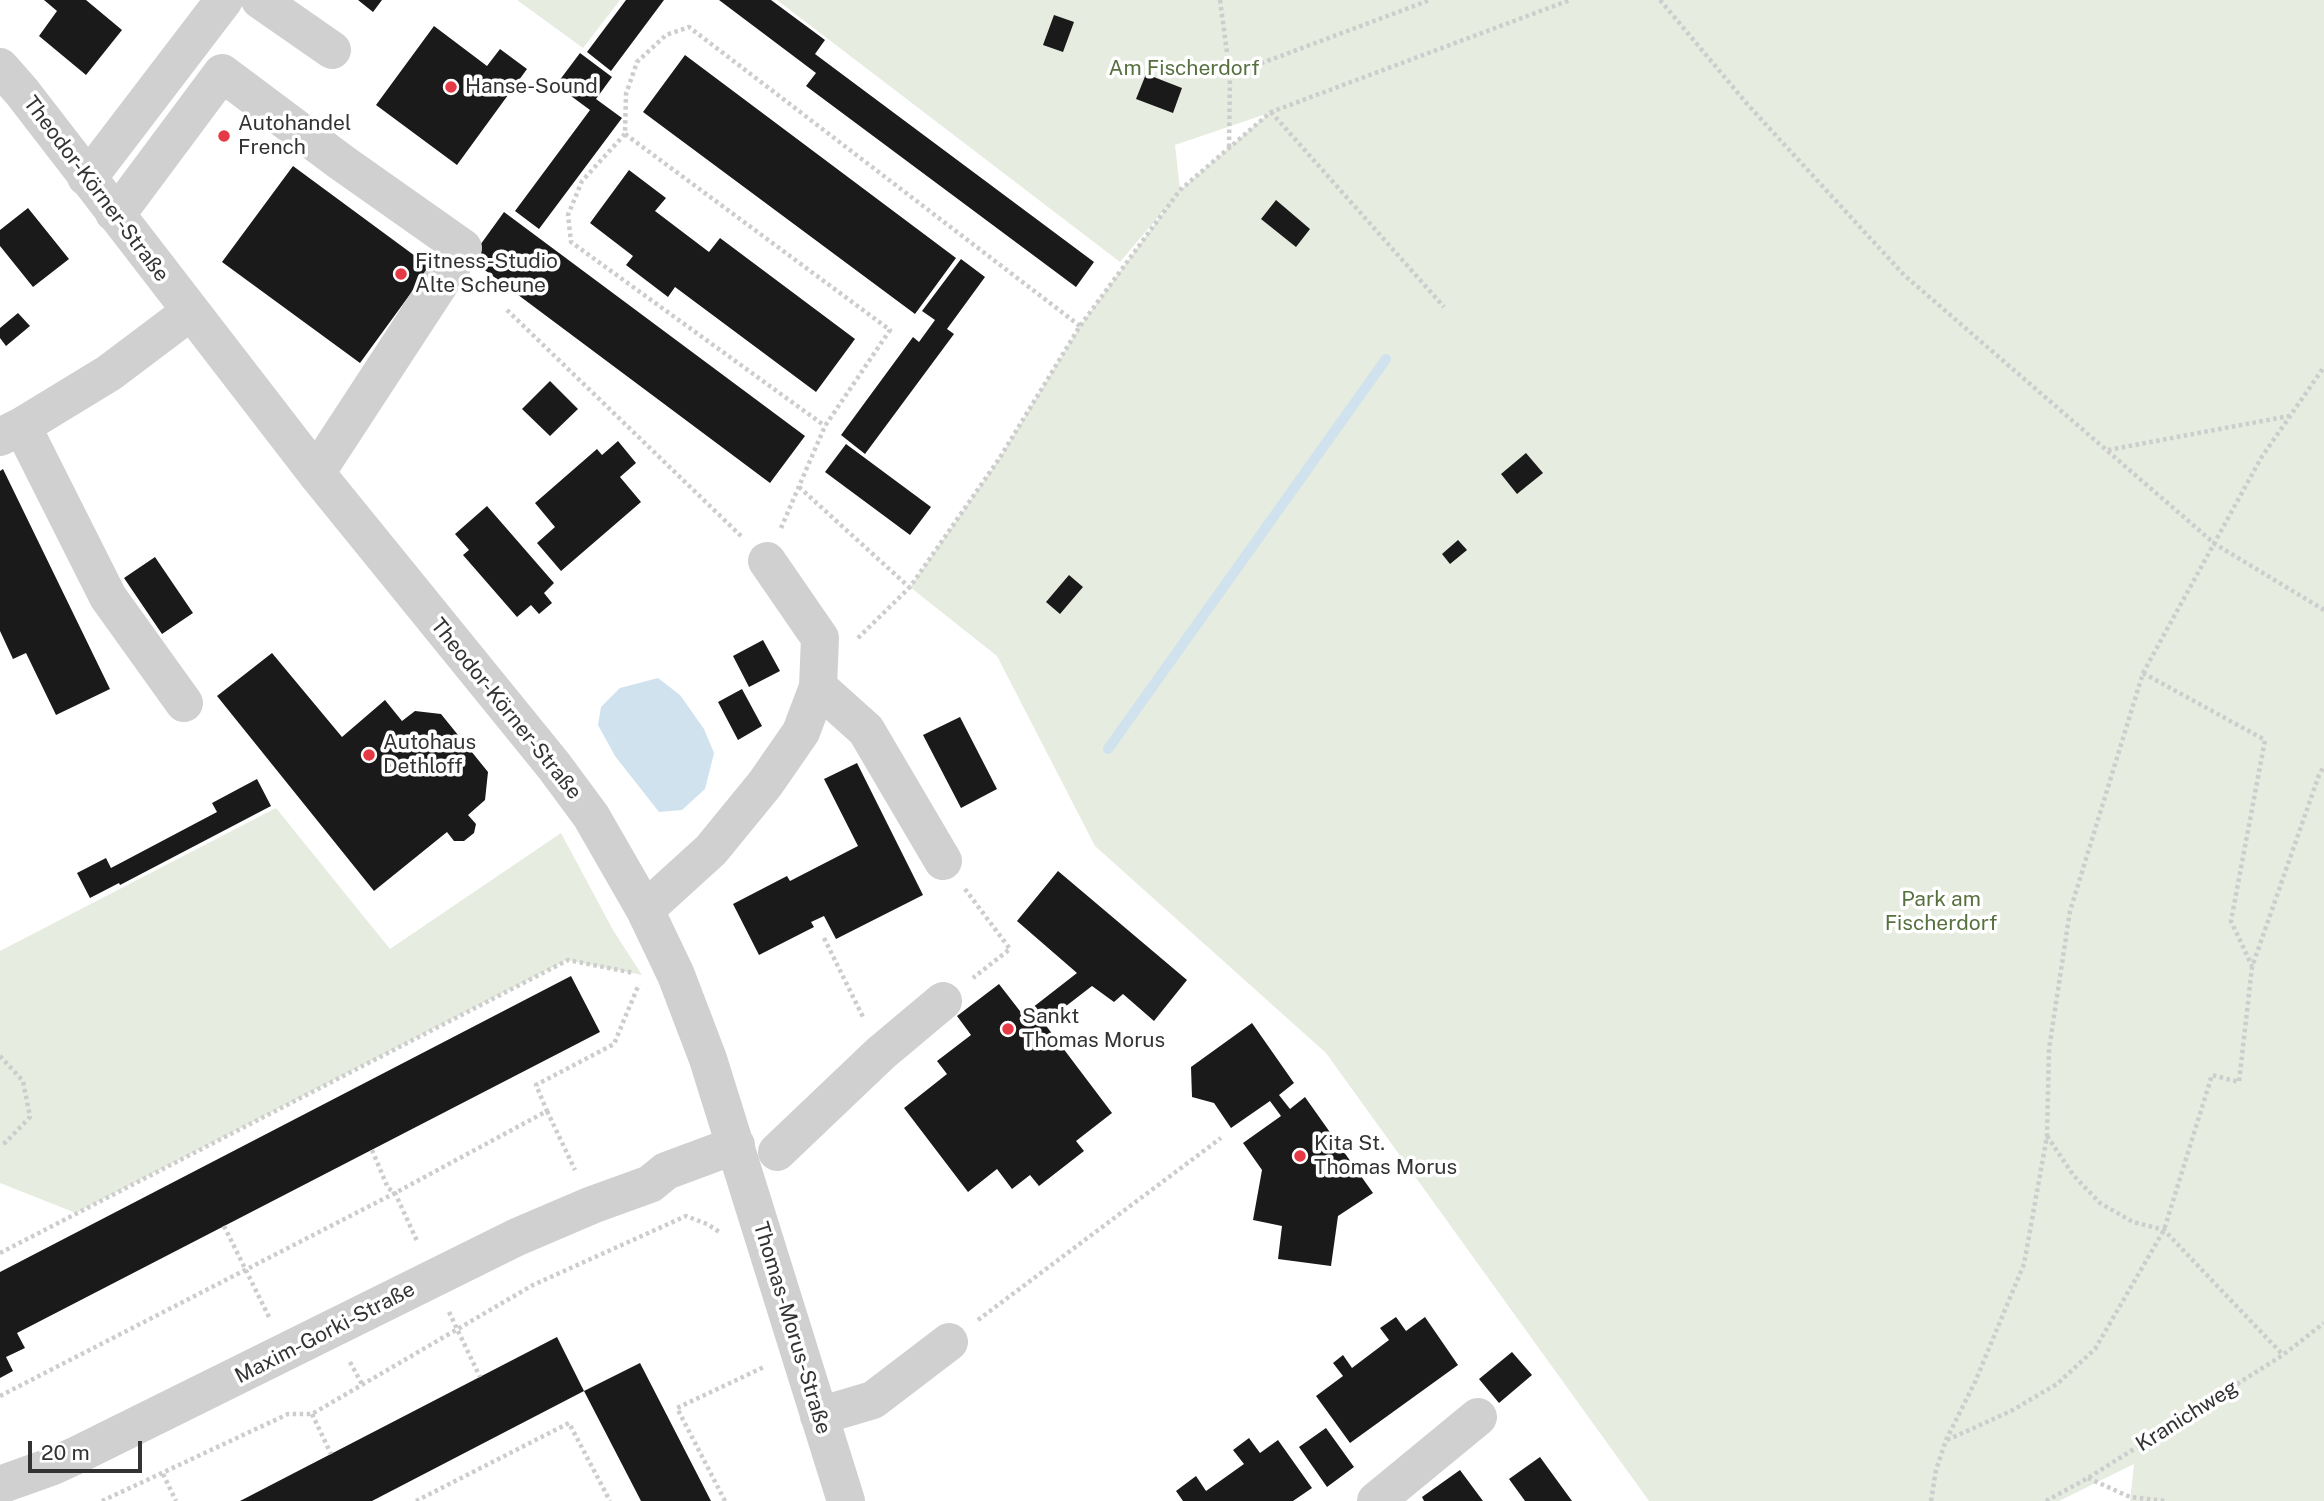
<!DOCTYPE html>
<html>
<head>
<meta charset="utf-8">
<style>
  body { margin:0 }
  #map { position:relative; width:2324px; height:1501px; overflow:hidden; background:#fff; font-family:"Public Sans",sans-serif }
  canvas { display:block }
  .scale { position:absolute; left:28px; top:1441px; width:114px; height:32px; box-sizing:border-box; border:4px solid #333; border-top:0; padding-left:9px; font-size:21px; line-height:24px; white-space:nowrap; color:#333; -webkit-text-stroke:5px #fff; paint-order:stroke }
</style>
</head>
<body>
<div id="map">
<canvas width="2324" height="1501"></canvas>
<div class="scale">20 m</div>
</div>
<script>
const context = document.querySelector('canvas').getContext('2d');
context.lineJoin = 'round';
function paint(path, color) { context.fillStyle = color; context.fill(path, 'evenodd'); }
const toPath = rows => new Path2D(rows.map(r => 'M' + r).join(''));
function stroke(path, color, width, dash) { context.strokeStyle = color; context.lineWidth = width; context.lineCap = dash ? 'butt' : 'round'; context.setLineDash(dash || []); context.stroke(path); }
function label(font, color, halo, rows, align = 'center') {
  context.font = font + ' "Public Sans",sans-serif'; context.lineWidth = 7; context.setLineDash([]); context.textBaseline = 'middle'; context.strokeStyle = halo; context.fillStyle = color; for (const [text, x, y, turn = 0] of rows) {
    context.save(); context.translate(x, y); context.rotate((+turn || 0) * Math.PI / 180); context.textAlign = isNaN(turn) ? turn : align; if (halo) context.strokeText(text, 0, 0); context.fillText(text, 0, 0); context.restore();
  }
}
const green = toPath([
  [517,0,620,0,583,48],
  [777,0,2324,0,2324,1501,2130,1501,2134,1464,2059,1501,1649,1501,1326,1053,1095,846,997,656,910,587,999,459,1080,326,1170,203,1120,262],
  [1269,113,1180,190,1180,189,1175,145],
  [276,808,390,949,561,833,613,930,642,975,567,960,76,1213,0,1183,0,951]
]);
const water = toPath([
  [658,678,680,695,704,729,714,753,705,789,682,810,659,812,615,756,598,725,601,707,620,688]
]);
const stream = toPath([
  [1108,749,1386,359]
]);
const building = toPath([
  [44,0,86,0,122,30,86,75,39,36,57,11],
  [358,0,382,0,373,12],
  [626,0,664,0,611,71,587,52],
  [719,0,771,0,825,40,815,54,1094,262,1076,287,806,86,816,73],
  [1054,15,1074,22,1063,52,1043,45],
  [434,26,487,66,500,49,527,69,457,165,376,105],
  [580,53,612,77,596,99,622,118,539,229,515,211,590,110,556,85],
  [685,55,956,258,915,314,643,112],
  [1146,74,1182,88,1173,113,1136,99],
  [293,166,430,267,360,363,222,262],
  [629,170,666,198,655,211,709,252,720,238,855,339,816,392,675,287,668,297,626,265,633,256,590,223],
  [1276,200,1310,229,1296,247,1261,219],
  [28,208,69,259,33,287,0,246,0,230],
  [504,212,805,436,770,483,470,259],
  [961,259,985,277,947,329,954,334,865,454,841,435,913,337,919,342,935,320,922,311],
  [18,313,30,326,6,346,0,338,0,328],
  [550,381,578,409,550,436,522,409],
  [618,441,636,463,620,477,641,502,561,571,537,543,555,527,535,503,597,449,602,455],
  [846,444,931,507,910,535,825,472],
  [1526,453,1543,473,1517,494,1501,474],
  [3,469,110,689,56,715,26,653,13,659,0,631,0,471],
  [487,506,554,583,544,593,552,603,539,614,531,605,517,617,463,555,469,550,455,534],
  [1458,540,1467,550,1450,564,1442,554],
  [155,557,193,613,162,634,124,578],
  [1069,575,1083,587,1060,614,1046,602],
  [763,640,780,671,749,687,733,656],
  [272,653,342,737,385,700,402,721,415,711,441,714,488,772,485,800,468,815,476,824,474,833,464,841,454,841,447,832,374,891,217,696],
  [742,689,762,726,738,740,718,702],
  [960,717,997,789,961,808,923,735],
  [857,763,923,895,836,939,824,916,811,922,814,927,759,955,733,904,787,876,790,881,858,846,824,779],
  [257,779,271,806,120,885,119,883,90,898,77,873,106,858,111,868,217,812,212,803],
  [1058,871,1187,980,1154,1021,1123,994,1114,1002,1092,986,1044,1023,1112,1113,1076,1141,1084,1151,1039,1186,1030,1175,1012,1189,997,1169,968,1192,904,1108,947,1074,937,1061,971,1035,957,1016,999,984,1023,1015,1077,973,1017,921],
  [571,976,600,1032,17,1333,25,1348,6,1357,13,1371,0,1378,0,1272],
  [1252,1023,1294,1083,1279,1095,1290,1109,1305,1097,1373,1193,1338,1216,1331,1266,1278,1259,1282,1226,1253,1220,1262,1170,1243,1143,1281,1116,1270,1101,1231,1128,1214,1103,1192,1097,1191,1067],
  [1396,1317,1406,1331,1425,1317,1458,1365,1350,1443,1316,1396,1343,1376,1333,1363,1343,1355,1352,1368,1389,1340,1380,1328],
  [557,1337,584,1391,372,1501,240,1501],
  [1512,1352,1532,1375,1499,1403,1479,1379],
  [640,1363,711,1501,641,1501,584,1391],
  [1326,1428,1354,1467,1327,1487,1299,1447],
  [1249,1438,1260,1453,1278,1440,1312,1488,1293,1501,1183,1501,1176,1491,1196,1476,1206,1491,1244,1464,1233,1450],
  [1540,1457,1572,1501,1525,1501,1509,1479],
  [1460,1470,1483,1501,1424,1501,1422,1497]
]);
const path = toPath([
  [1220,0,1230,75],
  [1660,0,1748,105,1904,275,2215,544,2324,610],
  [1271,112,1444,307],
  [625,134,582,181,568,215,571,242,825,426],
  [1229,147,1230,75,1430,0],
  [507,310,741,536],
  [2108,450,2289,416],
  [799,487,909,587],
  [781,528,825,426,890,330,625,134,626,94,637,62,666,35,689,27,1080,326],
  [858,638,910,587,999,459,1080,326,1180,190,1271,112,1570,0],
  [2143,673,2265,740,2231,921,2252,966],
  [965,889,1010,949,973,978],
  [824,938,863,1017],
  [0,1056,23,1081,30,1117,6,1142,0,1145],
  [547,1111,575,1170],
  [2047,1136,2074,1176,2100,1203,2133,1222,2164,1230,2283,1355],
  [372,1150,388,1188,395,1193,418,1243],
  [224,1226,270,1319],
  [0,1253,568,960,634,973],
  [449,1312,480,1377],
  [978,1320,1221,1138],
  [350,1362,363,1386],
  [0,1396,395,1193,547,1111,536,1085,614,1044,639,984],
  [312,1414,331,1454],
  [1947,1440,2011,1411,2057,1384,2095,1349,2164,1230,2212,1075,2239,1082,2252,967,2319,775,2324,766],
  [163,1474,176,1501],
  [2088,1478,2130,1497,2166,1501],
  [102,1501,288,1414,312,1414,533,1285,686,1216,707,1224,721,1233],
  [416,1501,569,1423,610,1501],
  [725,1501,677,1408,766,1366],
  [1931,1501,1936,1470,1946,1440,1975,1382,2024,1264,2047,1136,2049,1049,2070,911,2143,673,2261,458,2324,367],
  [2046,1501,2088,1478,2283,1355,2324,1323]
]);
const minor = toPath([
  [260,0,332,50],
  [0,67,22,92,316,473,554,766,591,816,645,910,676,975,708,1059,846,1501],
  [86,177,98,165,224,0],
  [114,213,126,202,222,73,341,162,463,248,316,473],
  [22,426,108,597,184,703],
  [0,437,22,426,109,373,190,312],
  [818,687,866,730,943,861],
  [645,910,711,850,765,784,801,732,818,687,820,638,767,561],
  [777,1152,881,1053,943,1001],
  [819,1416,873,1400,949,1342],
  [0,1485,53,1466,77,1455,517,1237,592,1205,650,1184,666,1171,736,1145],
  [1376,1501,1478,1417]
]);
const markers = [
  [451,87,7,"#e63946"],
  [224,136,7,"#e63946"],
  [401,274,7,"#e63946"],
  [369,755,7,"#e63946"],
  [1008,1029,7,"#e63946"],
  [1300,1156,7,"#e63946"]
];
const parkNames = [
  ["Am Fischerdorf",1184,69],
  ["Park am",1941,900],
  ["Fischerdorf",1941,924]
];
const poiNames = [
  ["Hanse-Sound",465,87],
  ["Autohandel",238,124],
  ["French",238,148],
  ["Fitness-Studio",415,262],
  ["Alte Scheune",415,286],
  ["Autohaus",383,743],
  ["Dethloff",383,767],
  ["Sankt",1022,1017],
  ["Thomas Morus",1022,1041],
  ["Kita St.",1314,1144],
  ["Thomas Morus",1314,1168]
];
const streetNames = [
  ["Theodor-Körner-Straße",96,189,53],
  ["Theodor-Körner-Straße",506,709,51],
  ["Thomas-Morus-Straße",792,1328,73],
  ["Maxim-Gorki-Straße",325,1333,-27],
  ["Kranichweg",2187,1416,-32]
];
paint(green, '#e6ecdf');
paint(water, '#cfe2ee');
stroke(stream, '#cfe2ee', 10);
paint(building, '#1a1a1a');
stroke(path, '#cdcdcd', 4.5, [3.5, 3.5]);
stroke(minor, '#d0d0d0', 38);
for (const [x, y, r, color] of markers) { const dot = new Path2D(); dot.arc(x, y, r, 0, 2 * Math.PI); context.fillStyle = color; context.fill(dot); stroke(dot, '#fff', 2.5); }
label('21px', '#56703f', '#fff', parkNames);
label('21px', '#333', '#fff', poiNames, 'left');
label('21px', '#333', '#fff', streetNames);
</script>
</body>
</html>
